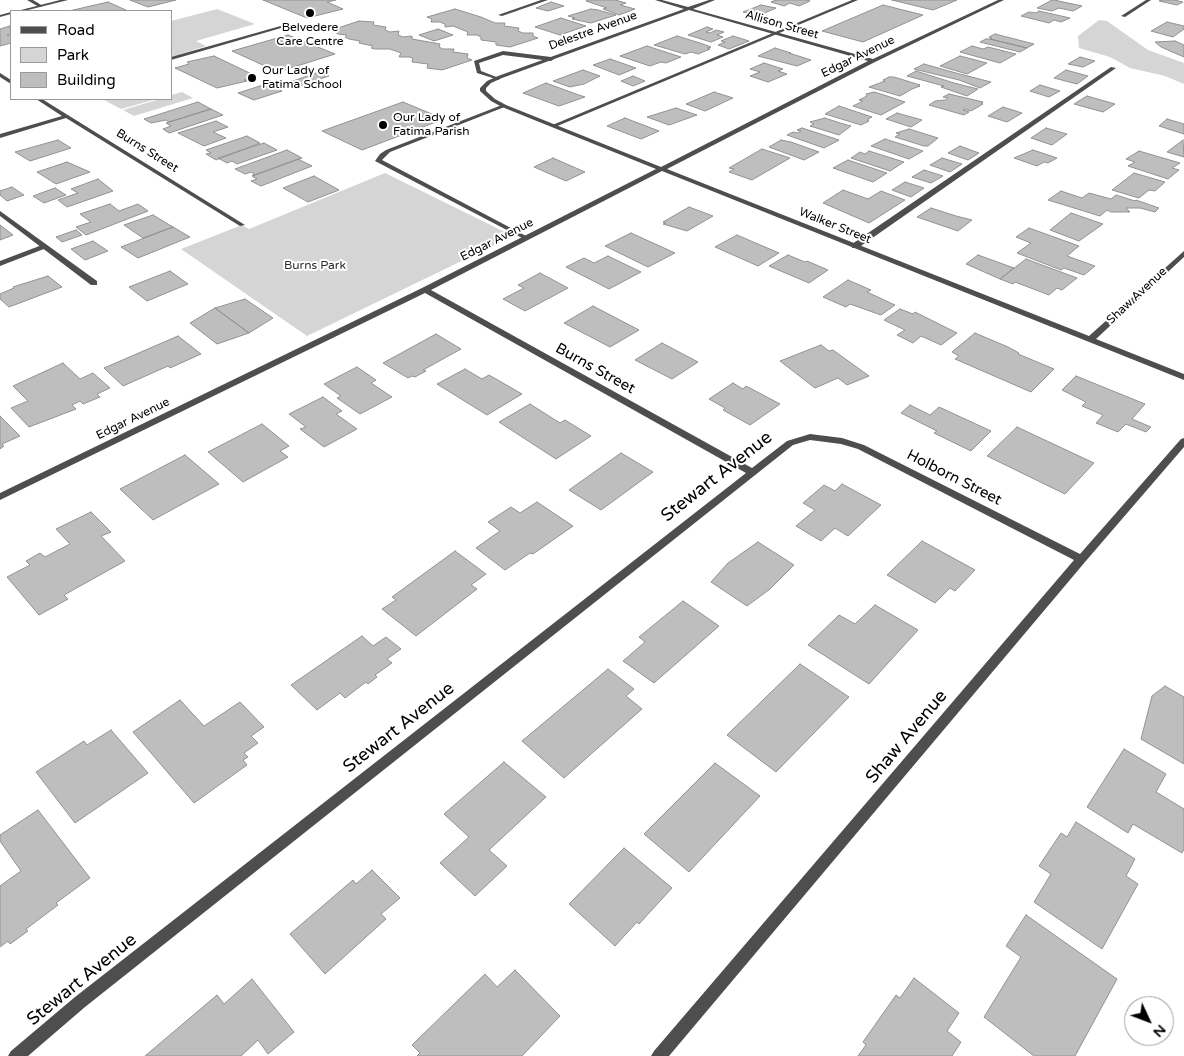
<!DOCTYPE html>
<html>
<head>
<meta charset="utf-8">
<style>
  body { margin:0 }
  #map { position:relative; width:1184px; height:1056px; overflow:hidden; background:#fff; font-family:"Varela Round",sans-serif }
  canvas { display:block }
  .legend { position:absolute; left:10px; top:10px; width:162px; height:90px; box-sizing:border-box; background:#fff; border:1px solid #999; margin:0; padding:6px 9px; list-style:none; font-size:15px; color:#000 }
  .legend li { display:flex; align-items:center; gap:10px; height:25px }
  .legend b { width:25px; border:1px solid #999 }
  .north { position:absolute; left:1124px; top:996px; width:50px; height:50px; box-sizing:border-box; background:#fff; border:1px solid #999; border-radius:50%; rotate:133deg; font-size:14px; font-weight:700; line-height:20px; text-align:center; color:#000 }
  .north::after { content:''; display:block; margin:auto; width:18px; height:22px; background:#000; clip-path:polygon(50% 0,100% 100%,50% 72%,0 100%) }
</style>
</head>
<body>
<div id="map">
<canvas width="1184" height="1056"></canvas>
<ul class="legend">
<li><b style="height:6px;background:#4e4e4e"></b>Road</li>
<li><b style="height:14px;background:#d5d5d5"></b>Park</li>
<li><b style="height:14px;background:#bebebe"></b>Building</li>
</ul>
<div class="north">N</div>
</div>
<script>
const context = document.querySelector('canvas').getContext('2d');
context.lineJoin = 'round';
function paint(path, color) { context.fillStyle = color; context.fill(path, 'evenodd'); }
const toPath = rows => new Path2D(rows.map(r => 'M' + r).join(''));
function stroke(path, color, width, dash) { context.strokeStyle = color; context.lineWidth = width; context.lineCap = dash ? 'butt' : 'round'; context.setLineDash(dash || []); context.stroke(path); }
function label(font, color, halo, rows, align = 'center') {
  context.font = font + ' "Varela Round",sans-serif'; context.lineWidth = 4; context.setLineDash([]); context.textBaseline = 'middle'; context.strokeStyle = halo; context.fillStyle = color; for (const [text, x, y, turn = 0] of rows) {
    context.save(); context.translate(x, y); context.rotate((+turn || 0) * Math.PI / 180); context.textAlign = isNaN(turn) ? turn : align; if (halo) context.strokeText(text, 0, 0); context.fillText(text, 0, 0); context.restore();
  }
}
const green = toPath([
  [217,9,255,24,196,41,206,46,171,57,171,21],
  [1099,20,1107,21,1148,50,1184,63,1184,84,1165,76,1130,68,1110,57,1079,48,1078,36],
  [182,92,193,98,134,116,123,110,160,99,171,99,171,95],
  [102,99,157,99,121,109],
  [385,173,513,236,307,336,181,249,242,225,249,229]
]);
const building = toPath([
  [130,0,176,0,148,7,130,0],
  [263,0,336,0,327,2,343,9,307,18,263,0],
  [588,0,615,0,626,3,620,5,635,9,619,15,603,9,607,8,586,1,588,0],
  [776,0,806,0,810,1,799,6,790,3,784,6,771,2,776,0],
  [892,0,957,0,933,10,892,0],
  [1052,0,1054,0,1082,6,1073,11,1059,8,1052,11,1037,8,1052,0],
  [1161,0,1174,0,1183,2,1177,5,1159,1,1161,0],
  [108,2,128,11,69,11,108,2],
  [551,2,564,6,548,11,536,8,551,2],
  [761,5,776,8,758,16,743,12,761,5],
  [883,5,923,15,863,42,822,31,883,5],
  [455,9,481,17,495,23,505,23,504,26,519,28,518,31,523,33,533,33,533,36,538,38,510,47,496,45,496,42,481,40,481,37,477,35,467,35,468,32,453,26,445,27,445,24,440,22,431,22,432,19,427,17,455,9],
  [591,9,598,10,616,15,591,23,572,19,575,18,568,16,591,9],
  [1039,11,1070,18,1061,22,1054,20,1049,23,1021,16,1029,12,1036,13,1039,11],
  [561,18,586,26,560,35,535,27,561,18],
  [359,21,374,22,373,25,386,27,385,30,390,32,399,31,398,35,403,37,412,36,412,39,440,44,439,47,443,49,454,49,453,52,468,54,467,58,472,60,442,70,427,68,428,64,412,62,413,58,409,57,399,57,401,53,390,49,375,49,371,48,373,46,359,43,360,41,349,39,345,37,347,35,338,34,332,30,359,21],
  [1167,22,1184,26,1184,29,1173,37,1151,31,1167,22],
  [10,26,11,34,7,35,11,37,11,43,0,46,0,29,10,26],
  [707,27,713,29,706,32,710,33,716,30,724,32,717,35,723,37,711,42,688,35,707,27],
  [438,29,453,35,434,41,419,35,438,29],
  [995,34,1034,44,1027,48,990,39,992,38,989,37,995,34],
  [288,35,335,54,278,72,232,51,288,35],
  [677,36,700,43,711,47,707,48,710,49,698,54,691,52,685,54,654,45,677,36],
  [733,36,749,41,729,49,718,45,725,42,721,41,733,36],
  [986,39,990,39,1027,48,1020,52,980,42,986,39],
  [1175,41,1184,45,1184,57,1161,47,1155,42,1175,41],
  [647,46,681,57,666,63,661,62,650,66,620,56,647,46],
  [972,46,983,49,988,47,1016,54,1000,63,960,52,972,46],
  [775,48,791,53,789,53,811,60,797,66,758,56,775,48],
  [214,56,256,76,244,80,247,81,217,88,175,68,189,64,187,62,214,56],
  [960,56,987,63,967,74,940,66,960,56],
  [1080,57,1095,61,1083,67,1068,64,1080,57],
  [610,59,636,68,619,75,593,65,610,59],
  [764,63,783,69,778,71,787,74,768,82,750,76,760,72,750,69,764,63],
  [924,64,956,73,991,82,980,88,959,80,914,69,924,64],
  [583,70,600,76,584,84,570,87,553,81,583,70],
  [1066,70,1088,76,1077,84,1054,78,1066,70],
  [916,71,954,83,978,89,967,96,941,87,944,86,907,76,916,71],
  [319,72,329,76,300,86,290,82,319,72],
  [633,76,645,81,633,86,621,81,633,76],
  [889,77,894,77,920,85,918,86,920,86,912,89,900,96,869,87,885,81,883,80,889,77],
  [546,83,576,94,585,97,559,106,523,93,546,83],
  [266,84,282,91,254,100,238,93,266,84],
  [1040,85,1060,91,1049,97,1030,91,1040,85],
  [714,92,733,98,705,111,686,104,714,92],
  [874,92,884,95,905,102,881,115,853,106,863,101,859,100,867,96,866,94,874,92],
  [949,94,983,102,981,103,983,104,971,111,964,109,963,110,969,112,964,115,929,105,935,101,945,100,948,98,943,97,949,94],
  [1087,96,1115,104,1103,112,1074,104,1087,96],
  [198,102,211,109,169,122,166,120,151,123,144,119,198,102],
  [403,102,444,119,362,150,322,131,403,102],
  [839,106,872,117,867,120,869,121,861,125,825,114,839,106],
  [1003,107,1022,113,1007,122,988,116,1003,107],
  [676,108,697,115,669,125,647,117,676,108],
  [211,109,223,115,169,133,163,129,171,126,166,123,211,109],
  [897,113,922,120,911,127,886,119,897,113],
  [625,118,659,131,641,139,607,126,625,118],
  [825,118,840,123,851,126,839,135,810,126,814,124,810,122,825,118],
  [1167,119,1184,124,1184,134,1159,126,1167,119],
  [216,121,228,127,213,132,226,138,204,146,178,133,216,121],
  [802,128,839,140,824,148,787,135,793,132,797,133,801,131,797,130,802,128],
  [1046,128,1067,134,1052,145,1031,138,1046,128],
  [909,129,938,138,928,146,924,146,895,137,900,134,896,133,909,129],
  [247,136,260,143,216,160,206,154,211,153,206,150,247,136],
  [885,139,923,151,909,159,871,146,885,139],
  [58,140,71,148,30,161,15,152,58,140],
  [781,140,791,142,819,152,804,160,769,147,781,140],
  [1183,140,1184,157,1167,152,1183,140],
  [264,143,277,150,237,164,232,161,227,163,218,158,264,143],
  [960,146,979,153,968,160,948,153,960,146],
  [762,149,790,158,752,180,729,172,734,169,729,168,762,149],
  [287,150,302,158,252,176,254,174,251,172,245,174,235,169,287,150],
  [1033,150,1057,158,1048,163,1044,162,1037,166,1014,158,1033,150],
  [869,151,904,162,890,171,851,158,860,152,865,154,869,151],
  [1139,151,1180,163,1172,168,1179,170,1168,179,1128,166,1135,162,1126,159,1139,151],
  [553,158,585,172,566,181,534,167,553,158],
  [942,158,962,164,950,172,930,165,942,158],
  [298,159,312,166,261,186,251,181,257,179,252,176,298,159],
  [848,160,887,173,873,182,833,168,848,160],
  [67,162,90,172,56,184,37,172,67,162],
  [924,170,943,176,931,183,912,177,924,170],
  [1134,173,1165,182,1155,191,1149,190,1139,198,1112,190,1134,173],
  [314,176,339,190,308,202,283,188,314,176],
  [98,179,113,191,67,207,58,200,78,193,71,189,98,179],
  [905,182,924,188,911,197,892,190,905,182],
  [12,187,24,195,7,201,0,195,0,191,12,187],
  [55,188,66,195,44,203,33,196,55,188],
  [843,190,868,199,881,191,905,200,869,223,823,203,843,190],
  [1061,191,1082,198,1089,193,1111,199,1116,195,1135,201,1136,200,1159,208,1155,212,1140,208,1126,208,1130,212,1111,212,1107,210,1100,216,1048,200,1061,191],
  [110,204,119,211,138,204,148,211,86,235,76,227,91,222,80,214,110,204],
  [689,207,713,216,687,231,663,224,666,223,663,222,689,207],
  [931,208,956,216,972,220,958,231,917,217,931,208],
  [1071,213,1103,224,1079,241,1050,230,1071,213],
  [153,215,173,227,143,238,124,225,153,215],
  [0,225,13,235,0,240,0,225],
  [173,227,190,237,138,258,121,247,173,227],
  [1029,228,1079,246,1067,256,1095,266,1084,275,1064,268,1061,270,1017,253,1031,243,1016,237,1029,228],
  [76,230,82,235,62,242,56,237,76,230],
  [631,233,675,253,648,267,605,246,631,233],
  [737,235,779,253,758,266,715,247,737,235],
  [93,241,108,251,85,260,71,249,93,241],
  [788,255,805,262,807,261,828,270,809,283,769,266,788,255],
  [978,255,1014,268,1000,279,966,264,978,255],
  [608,256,641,272,609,289,566,267,584,258,594,263,608,256],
  [1026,259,1077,278,1062,290,1057,288,1049,295,1015,282,1013,284,1000,279,1026,259],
  [170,271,188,284,147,301,129,287,170,271],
  [540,273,568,288,525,311,503,299,524,288,518,285,540,273],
  [48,276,62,287,9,307,0,299,0,294,14,288,13,287,48,276],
  [848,280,871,290,867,292,895,305,881,315,850,304,846,307,823,297,848,280],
  [245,299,273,318,249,333,215,308,245,299],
  [593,306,639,330,610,347,564,323,593,306],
  [215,308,249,333,217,344,190,323,215,308],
  [900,309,913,314,915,312,957,333,941,345,921,336,913,343,897,335,905,330,884,320,900,309],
  [975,333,1008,347,1019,353,1018,354,1054,369,1031,392,955,359,959,356,952,352,975,333],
  [436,334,461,349,423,370,426,371,415,377,412,376,408,378,383,363,436,334],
  [178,336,201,354,170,368,168,366,123,386,104,368,178,336],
  [662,343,698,362,672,379,635,360,662,343],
  [821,345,829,351,833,350,869,376,847,385,838,378,815,388,780,361,821,345],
  [63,363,80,379,93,373,110,388,97,394,100,397,83,404,80,401,72,405,76,409,29,427,11,408,28,401,13,386,63,363],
  [357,367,376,380,371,383,392,397,360,414,337,398,341,396,324,384,357,367],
  [465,369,482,379,489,375,522,394,487,415,437,384,465,369],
  [1076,376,1145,404,1132,419,1151,427,1146,432,1126,424,1118,432,1096,423,1103,415,1082,406,1086,402,1062,390,1076,376],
  [733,383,743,389,746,386,780,404,750,425,723,410,725,408,709,399,733,383],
  [323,397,342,411,336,414,357,429,324,447,300,429,306,427,289,414,323,397],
  [530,404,560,423,565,420,591,436,556,459,499,422,530,404],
  [910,405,930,415,939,407,991,431,971,451,934,433,937,431,901,413,910,405],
  [0,416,20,436,2,444,4,446,0,449,0,416],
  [262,424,289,446,280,451,288,457,243,482,208,452,262,424],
  [1017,427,1094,463,1065,494,987,456,1017,427],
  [621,453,653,472,601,510,569,490,621,453],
  [185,455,219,484,153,520,120,489,185,455],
  [842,484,881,505,848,536,835,528,821,541,796,526,815,510,803,503,824,485,835,491,842,484],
  [537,502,573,526,533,554,530,553,505,570,476,548,500,531,488,522,511,507,520,513,537,502],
  [91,512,111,532,101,536,125,561,64,595,68,599,39,615,7,577,30,565,26,561,40,553,45,557,70,544,56,529,91,512],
  [922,541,975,570,955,591,950,588,935,603,887,575,922,541],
  [758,542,794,565,770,589,747,606,711,582,728,563,758,542],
  [455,551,486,574,471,585,477,589,416,636,382,609,396,600,392,597,455,551],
  [683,601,719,626,654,683,623,661,645,642,639,637,683,601],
  [875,605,918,630,869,684,808,645,839,615,855,624,875,605],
  [362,636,373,646,386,637,401,649,387,659,392,663,375,675,377,677,368,684,366,682,345,698,340,693,317,710,291,685,362,636],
  [800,664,849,697,776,772,727,735,800,664],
  [608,669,634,689,626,696,642,709,564,778,522,741,608,669],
  [1165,686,1184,697,1184,764,1141,739,1152,696,1165,686],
  [180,700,204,726,240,702,264,727,251,736,258,743,244,753,248,757,243,760,247,765,194,803,133,732,180,700],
  [111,730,148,773,75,823,36,772,84,741,87,745,111,730],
  [1124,749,1166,774,1156,792,1184,809,1184,849,1182,853,1133,824,1128,833,1087,807,1124,749],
  [504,762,546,797,489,850,507,866,475,896,440,863,469,837,444,814,504,762],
  [715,763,760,796,689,872,644,834,715,763],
  [38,810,90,878,56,903,58,905,26,929,28,931,10,944,8,941,0,947,0,886,21,871,0,841,0,835,38,810],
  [1076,822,1135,859,1126,876,1138,884,1102,949,1034,902,1051,874,1039,866,1061,833,1067,837,1076,822],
  [624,848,672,888,639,924,637,922,615,946,569,904,624,848],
  [372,870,400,898,381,914,386,919,325,974,290,934,353,880,356,884,372,870],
  [1026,915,1117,979,1075,1056,1034,1056,984,1017,1021,957,1006,946,1026,915],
  [515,970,560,1016,522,1056,417,1056,420,1053,412,1045,485,974,497,987,515,970],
  [914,978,959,1013,947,1031,961,1042,952,1056,858,1056,866,1045,863,1042,896,995,900,998,914,978],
  [252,979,294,1032,268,1054,258,1040,241,1056,145,1056,217,995,224,1004,252,979]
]);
const service = toPath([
  [541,0,548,0,502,16,498,15,541,0],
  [852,0,858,0,555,127,550,126,852,0],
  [1146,0,1151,0,1125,17,1121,16,1146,0],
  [284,25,288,26,171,60,171,57,284,25],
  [503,51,551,57,554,59,551,61,503,55,479,63,481,71,499,78,499,80,477,73,474,61,503,51],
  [1111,67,1116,68,858,248,852,248,852,244,1111,67],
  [502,105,507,106,390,152,382,160,528,237,528,239,524,239,375,161,380,154,386,150,502,105],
  [0,211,97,281,97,285,91,285,0,216,0,211]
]);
const minor = toPath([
  [27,0,33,0,43,6,39,7,27,0],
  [655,0,662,0,688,7,709,0,715,0,693,9,873,59,998,0,1004,0,875,62,667,169,1089,336,1184,251,1184,257,1096,339,1184,374,1184,380,662,171,431,290,752,468,787,441,810,434,842,438,864,445,1080,554,1181,439,1184,438,1184,447,1085,562,669,1056,651,1056,654,1051,1074,560,858,449,841,444,810,440,793,445,85,1007,28,1056,8,1056,11,1051,75,997,746,473,425,293,0,500,0,493,422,288,656,169,502,107,491,101,480,91,480,88,487,81,498,76,684,9,655,0],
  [689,10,868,61,661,167,506,105,495,99,486,91,486,88,491,83,502,78,689,10],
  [0,73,11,80,11,84,0,77,0,73],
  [36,99,42,99,245,225,240,226,66,118,0,138,0,134,62,116,36,99],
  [42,245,49,247,0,266,0,261,42,245]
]);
const tertiary = toPath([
  [60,0,68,0,24,11,17,11,60,0],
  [11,12,11,14,0,17,0,15,11,12]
]);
const markers = [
  [310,13,5,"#000"],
  [252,78,5,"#000"],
  [383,125,5,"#000"]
];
const farStreetnames = [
  ["Allison Street",782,25,16],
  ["Delestre Avenue",593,31,-20],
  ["Edgar Avenue",858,57,-26],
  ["Burns Street",147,151,32],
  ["Walker Street",835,226,22],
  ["Edgar Avenue",497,240,-27],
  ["Shaw Avenue",1137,296,-43],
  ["Edgar Avenue",133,419,-26]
];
const farPoinames = [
  ["Belvedere",310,28,"center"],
  ["Care Centre",310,42,"center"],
  ["Our Lady of",262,71],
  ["Fatima School",262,85],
  ["Our Lady of",393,118],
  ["Fatima Parish",393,132]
];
const farParknames = [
  ["Burns Park",315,266]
];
const streetNames = [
  ["Burns Street",595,369,29],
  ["Holborn Street",954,478,27]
];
const nearStreetnames = [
  ["Stewart Avenue",717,477,-38],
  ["Stewart Avenue",399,728,-38],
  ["Shaw Avenue",907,737,-50],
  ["Stewart Avenue",82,980,-39]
];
paint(green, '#d5d5d5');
paint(building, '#bebebe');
stroke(building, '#929292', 1);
paint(service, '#4e4e4e');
paint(minor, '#4e4e4e');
paint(tertiary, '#4e4e4e');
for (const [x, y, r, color] of markers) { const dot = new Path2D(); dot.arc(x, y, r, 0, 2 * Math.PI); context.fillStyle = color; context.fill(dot); stroke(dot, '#fff', 2); }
label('12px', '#000', '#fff', farStreetnames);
label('12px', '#000', '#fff', farPoinames, 'left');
label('12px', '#2c2c2c', '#fff', farParknames);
label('15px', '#000', '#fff', streetNames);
label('18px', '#000', '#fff', nearStreetnames);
</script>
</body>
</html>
